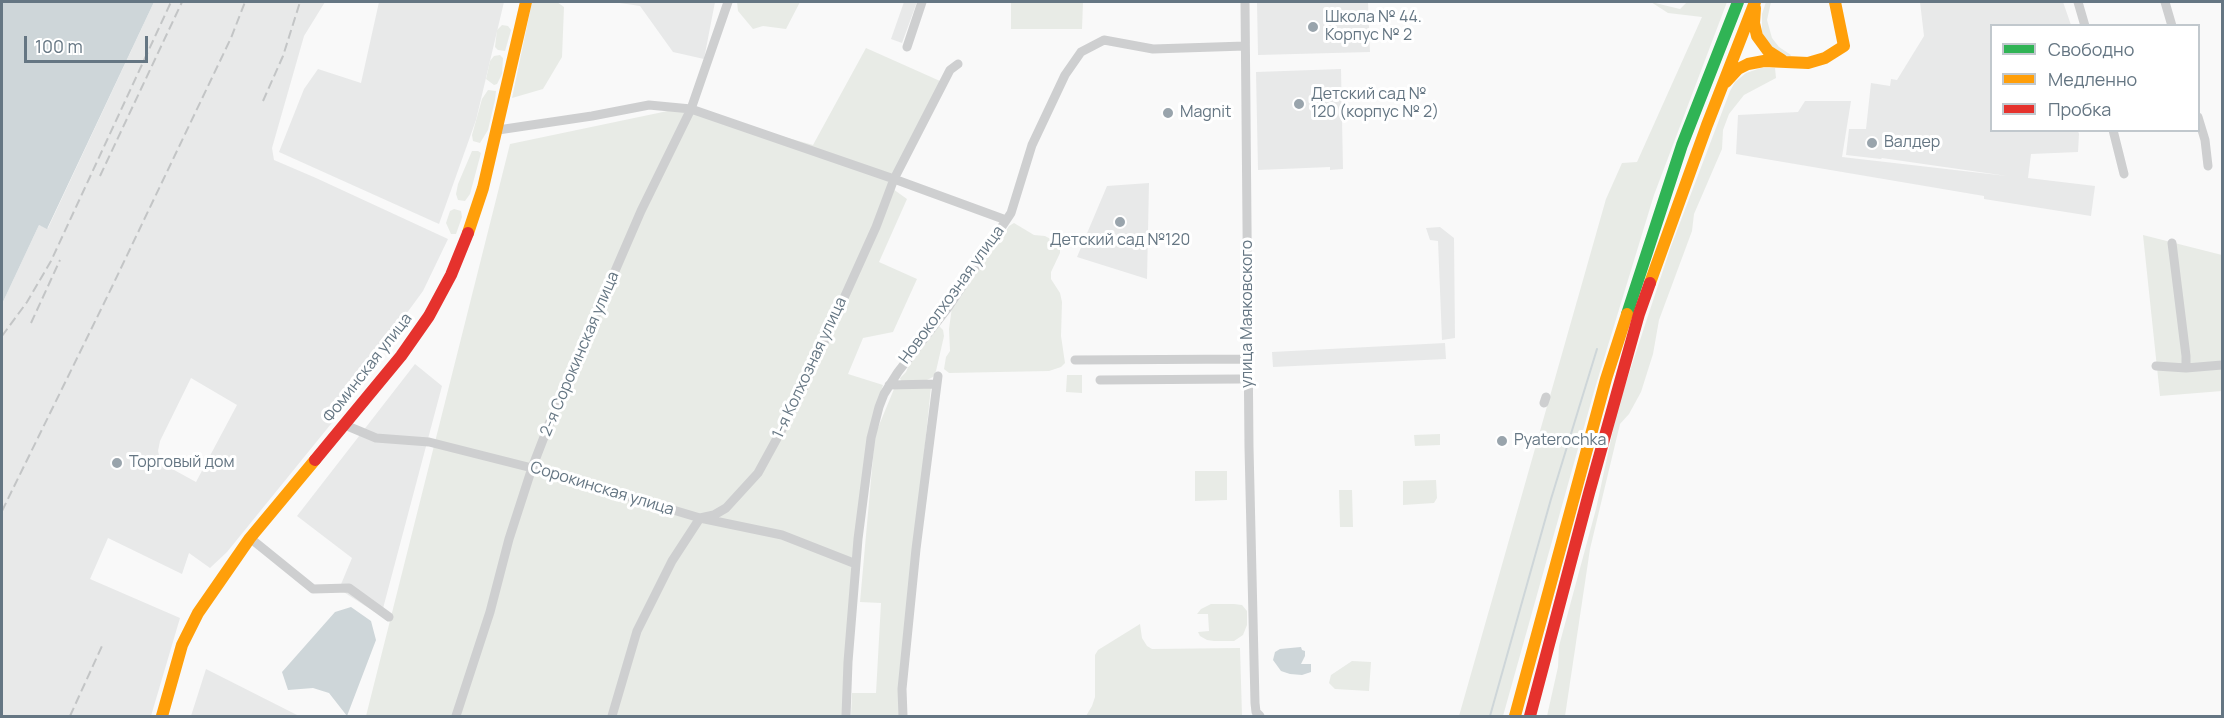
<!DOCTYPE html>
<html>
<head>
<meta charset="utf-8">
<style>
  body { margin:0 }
  #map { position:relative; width:2224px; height:718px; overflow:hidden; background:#f9f9f9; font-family:Manrope,sans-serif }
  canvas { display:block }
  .frame { position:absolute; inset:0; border:3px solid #657683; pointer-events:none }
  .legend { position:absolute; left:1990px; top:24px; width:210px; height:108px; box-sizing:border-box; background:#fff; border:2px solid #c1c8cd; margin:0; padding:8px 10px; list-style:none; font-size:18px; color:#657683 }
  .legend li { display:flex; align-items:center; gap:12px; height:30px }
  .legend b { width:30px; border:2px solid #c1c8cd }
  .scale { position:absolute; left:24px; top:36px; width:124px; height:27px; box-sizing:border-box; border:3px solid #657683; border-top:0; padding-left:8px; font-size:18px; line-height:21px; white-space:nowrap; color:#657683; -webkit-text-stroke:4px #fff; paint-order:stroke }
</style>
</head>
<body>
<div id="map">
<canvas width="2224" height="718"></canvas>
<div class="frame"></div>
<ul class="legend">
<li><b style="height:8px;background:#30b455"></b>Свободно</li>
<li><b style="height:8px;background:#ff9f0a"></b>Медленно</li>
<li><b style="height:8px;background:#e5322d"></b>Пробка</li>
</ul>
<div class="scale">100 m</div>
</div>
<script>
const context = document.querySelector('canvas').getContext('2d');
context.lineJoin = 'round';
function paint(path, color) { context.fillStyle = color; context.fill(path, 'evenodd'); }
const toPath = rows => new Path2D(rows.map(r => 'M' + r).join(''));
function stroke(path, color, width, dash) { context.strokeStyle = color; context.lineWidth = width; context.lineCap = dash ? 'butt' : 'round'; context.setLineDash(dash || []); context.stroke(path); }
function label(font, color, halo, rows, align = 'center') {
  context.font = font + ' Manrope,sans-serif'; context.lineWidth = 6; context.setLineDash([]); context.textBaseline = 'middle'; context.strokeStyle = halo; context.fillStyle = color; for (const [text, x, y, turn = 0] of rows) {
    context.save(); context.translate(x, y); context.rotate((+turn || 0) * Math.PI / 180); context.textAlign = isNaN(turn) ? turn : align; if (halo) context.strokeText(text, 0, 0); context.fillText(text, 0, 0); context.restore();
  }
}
const built = toPath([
  [154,2,325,2,304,36,272,148,274,160,316,178,448,239,423,291,357,381,361,387,227,552,210,568,189,553,182,574,108,538,90,579,180,618,151,716,2,716,2,304,39,225,48,228],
  [191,378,237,405,196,482,165,465,160,459,158,451,160,441],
  [379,2,504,2,476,120,439,224,279,152,304,89,318,69,361,83],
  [613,2,715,2,704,59,673,52,640,6],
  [904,2,917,2,902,43,891,39],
  [1257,2,1368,2,1370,52,1258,55],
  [1920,2,2063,2,2071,25,1992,26,1992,130,2078,131,2079,134,2078,152,2031,154,2028,178,2095,186,2091,216,1984,199,1984,196,1736,154,1738,115,1798,112,1805,101,1851,101,1842,157,2007,176,1882,158,1881,159,1846,155,1849,129,1866,129,1871,83,1890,86,1891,79,1897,80,1924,36],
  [1341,69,1343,169,1330,170,1330,167,1258,170,1256,72],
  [1149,183,1147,279,1077,257,1107,186],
  [1440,227,1454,238,1455,338,1442,340,1438,241,1430,240,1426,228],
  [1445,343,1446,359,1273,367,1272,352],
  [415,364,442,386,381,616,339,589,352,558,297,516],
  [206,669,299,716,191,716]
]);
const green = toPath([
  [532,2,557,2,564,7,562,57,543,89,512,98],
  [737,2,800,2,786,29,763,26,753,29,738,11],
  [1011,2,1083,2,1082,29,1011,29],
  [1651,2,1680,9,1687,2,1727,2,1654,195,1595,388,1503,716,1459,716,1606,199,1622,163,1637,162,1702,17,1668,13],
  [1766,2,1771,2,1767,20,1772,38,1779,47,1791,55,1790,57,1783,56,1769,48,1762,32,1762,14],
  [502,25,508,26,511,30,505,51,498,50,495,47,497,30],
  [866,48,940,81,893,189,907,199,879,262,917,279,893,332,863,338,848,374,883,385,872,418,842,716,366,716,510,144,682,108,813,145],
  [500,55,503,58,502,74,497,84,494,85,486,79,490,61,494,56],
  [1761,68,1775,68,1776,78,1744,95,1729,114,1723,130,1722,149,1694,214,1692,231,1659,320,1653,354,1641,392,1629,414,1620,424,1590,549,1565,716,1547,716,1558,667,1559,646,1596,509,1618,407,1670,249,1730,91,1735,82,1746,73],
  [488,90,496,91,495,100,488,130,480,143,473,141,472,135,482,99],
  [472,151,478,151,481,153,470,194,465,201,458,200,456,194,458,184],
  [454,209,461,211,462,217,456,234,451,234,446,223,450,211],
  [1014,223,1034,235,1045,236,1056,242,1060,247,1060,253,1051,272,1051,279,1060,293,1062,302,1061,336,1065,363,1061,367,1049,371,949,373,944,369,946,357,950,351,949,329,952,307,993,240,1002,237,1009,226],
  [2143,235,2222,255,2222,391,2160,396],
  [939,326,943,330,944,336,936,371,933,377,925,381,901,381,900,378,906,372,909,365],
  [1067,375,1082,375,1082,393,1066,392],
  [931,387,901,677,900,716,851,716,852,693,876,693,881,603,860,602,875,435,894,389],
  [1440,434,1440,445,1415,446,1414,435],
  [1195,471,1227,471,1227,500,1195,501],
  [1436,480,1437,498,1434,503,1403,505,1403,481],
  [1339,490,1352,490,1353,527,1340,527],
  [1234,604,1242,605,1247,611,1247,625,1243,635,1234,641,1214,641,1207,640,1200,636,1198,632,1209,631,1208,614,1197,614,1201,609,1211,604],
  [1140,624,1142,638,1147,646,1152,649,1240,648,1242,716,1086,716,1092,706,1095,697,1095,655,1098,650],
  [1352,661,1371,662,1369,691,1335,689,1329,683,1331,675]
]);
const water = toPath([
  [2,2,154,2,47,229,39,225,2,304],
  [351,607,371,621,376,640,347,716,329,693,313,688,288,690,282,672,335,612],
  [1301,647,1302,650,1305,651,1305,656,1301,664,1311,664,1311,672,1302,675,1290,674,1281,671,1273,660,1275,652,1280,649]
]);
const stream = toPath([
  [1490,716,1551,499,1597,349]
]);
const street = toPath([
  [1245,2,1249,447,1255,703,1256,712,1260,716],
  [2078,2,2085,26],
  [2165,2,2172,26],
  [907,47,922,2],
  [2198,117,2205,140,2208,166],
  [498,130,592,116,649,105,691,109,894,179,1006,220],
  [2113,130,2124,174],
  [2172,243,2186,356,2186,368],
  [1075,360,1249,359],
  [2156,366,2186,368,2222,365],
  [1100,380,1239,379],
  [889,385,936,384],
  [1544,403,1546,397],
  [345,425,376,438,429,442,532,468,700,518,782,535,856,564],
  [250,538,313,589,349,588,389,617],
  [456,716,490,612,509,539,532,468,551,419,641,211,691,109,728,2],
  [612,716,637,631,672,561,700,518,714,515,726,508,758,473,798,400,876,227,894,179,950,70,958,64],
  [846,716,848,662,858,539,871,438,879,407,884,394,898,372,947,309,1011,213,1032,145,1065,75,1081,52,1104,40,1153,49,1245,46],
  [903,716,902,689,916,549,938,376]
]);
const fast = toPath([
  [1627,314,1682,145,1738,2]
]);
const slow = toPath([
  [1755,8,1754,23,1757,36,1768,51,1782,60],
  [1726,82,1738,69,1748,64,1764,61,1808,63,1825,58,1844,46,1835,2],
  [468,233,483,188,526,2],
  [1650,283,1707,125,1755,2],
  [162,716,182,645,198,613,250,538,315,460],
  [1515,716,1606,379,1627,314]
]);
const jam = toPath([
  [315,460,401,356,429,316,451,275,468,233],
  [1530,716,1589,493,1639,314,1650,283]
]);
const rail = toPath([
  [263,101,283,56,300,2],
  [100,176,182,2],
  [31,323,60,260],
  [2,336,27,302,51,261,171,2],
  [2,511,109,293,231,38,245,2],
  [70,716,102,646]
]);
const markers = [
  [1313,27,6,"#99a4ac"],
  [1299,104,6,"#99a4ac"],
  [1168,113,6,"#99a4ac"],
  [1872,143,6,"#99a4ac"],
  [1120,222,6,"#99a4ac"],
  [1502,441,6,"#99a4ac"],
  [117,463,6,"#99a4ac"]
];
const poiNames = [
  ["Школа № 44.",1325,18],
  ["Корпус № 2",1325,36],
  ["Детский сад №",1311,95],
  ["120 (корпус № 2)",1311,113],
  ["Magnit",1180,113],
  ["Валдер",1884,143],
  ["Детский сад №120",1120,241,"center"],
  ["Pyaterochka",1514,441],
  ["Торговый дом",129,463]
];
const streetNames = [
  ["Новоколхозная улица",952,295,-54],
  ["улица Маяковского",1248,314,-90],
  ["2-я Сорокинская улица",580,354,-67],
  ["Фоминская улица",368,368,-52],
  ["1-я Колхозная улица",810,368,-65],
  ["Сорокинская улица",602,489,17]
];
paint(built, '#e8e9e9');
paint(green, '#e8ebe6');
paint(water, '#ced6d9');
stroke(stream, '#ced6d9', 2);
stroke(street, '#cecfd0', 9);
stroke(fast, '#30b455', 12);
stroke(slow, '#ff9f0a', 12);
stroke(jam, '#e5322d', 12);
stroke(rail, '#c3c5c6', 2, [9, 4.5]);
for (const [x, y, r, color] of markers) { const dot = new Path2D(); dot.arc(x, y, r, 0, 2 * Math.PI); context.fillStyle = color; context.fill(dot); stroke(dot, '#fff', 2); }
label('16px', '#657683', '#fff', poiNames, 'left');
label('16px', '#657683', '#fff', streetNames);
</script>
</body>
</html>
